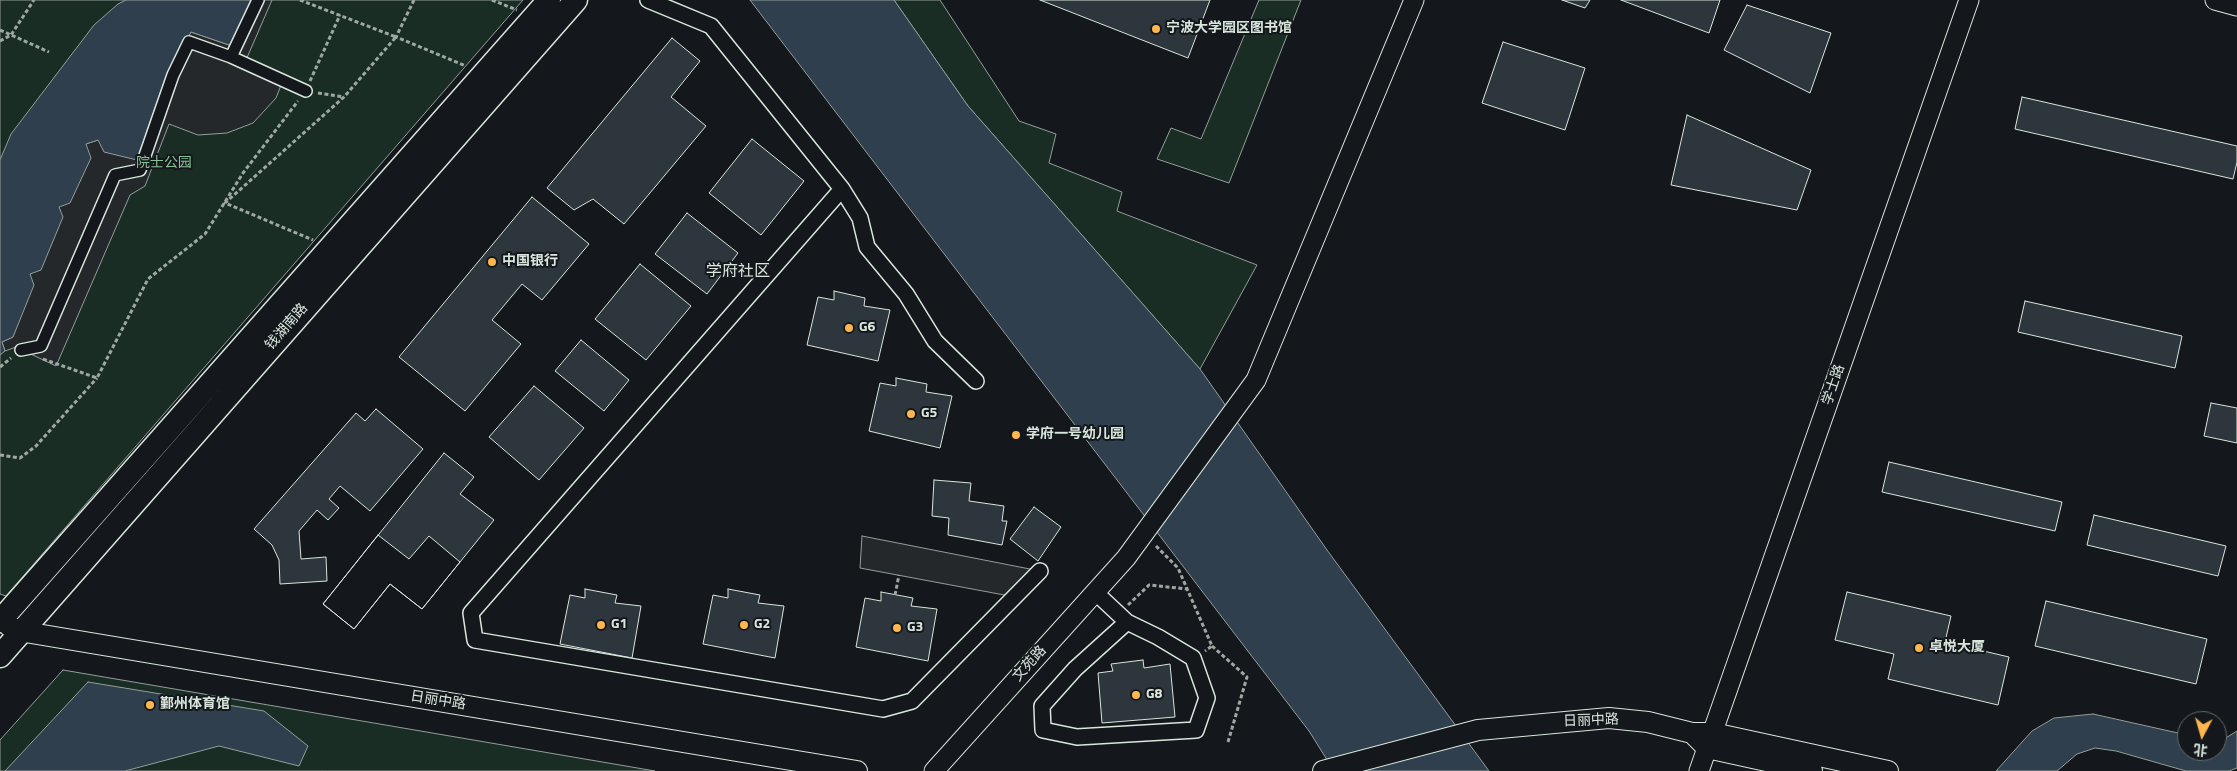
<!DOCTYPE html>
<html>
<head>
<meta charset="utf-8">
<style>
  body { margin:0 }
  #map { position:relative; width:2237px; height:771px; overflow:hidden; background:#14181c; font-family:"Titillium Web","Noto Sans SC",sans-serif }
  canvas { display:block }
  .north { position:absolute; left:2177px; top:711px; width:50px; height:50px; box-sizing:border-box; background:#14181c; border:1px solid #626a69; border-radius:50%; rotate:186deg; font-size:14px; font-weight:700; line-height:20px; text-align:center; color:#d8e6dc }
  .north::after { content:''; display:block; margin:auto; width:18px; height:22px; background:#ffb74d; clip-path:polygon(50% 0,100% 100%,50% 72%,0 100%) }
</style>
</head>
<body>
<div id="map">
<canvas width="2237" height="771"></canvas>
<div class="north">北</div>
</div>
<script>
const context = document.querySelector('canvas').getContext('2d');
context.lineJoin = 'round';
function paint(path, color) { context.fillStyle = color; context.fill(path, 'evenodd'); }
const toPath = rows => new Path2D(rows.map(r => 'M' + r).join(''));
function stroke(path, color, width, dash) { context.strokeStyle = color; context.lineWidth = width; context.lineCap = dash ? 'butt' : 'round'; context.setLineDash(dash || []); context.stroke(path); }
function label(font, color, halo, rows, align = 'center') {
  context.font = font + ' "Titillium Web","Noto Sans SC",sans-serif'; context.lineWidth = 4; context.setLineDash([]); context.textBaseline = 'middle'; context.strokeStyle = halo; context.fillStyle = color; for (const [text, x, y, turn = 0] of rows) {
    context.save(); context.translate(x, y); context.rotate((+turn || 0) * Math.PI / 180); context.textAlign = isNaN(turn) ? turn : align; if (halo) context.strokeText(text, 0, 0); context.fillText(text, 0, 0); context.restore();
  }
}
const green = toPath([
  [0,0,523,0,6,596,0,594,0,0],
  [894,0,940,0,1019,121,1056,134,1049,163,1122,192,1117,211,1257,265,1200,369,968,106,894,0],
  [1259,0,1301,0,1229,183,1157,159,1171,128,1201,139,1259,0],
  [63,670,655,771,0,771,0,740,63,670]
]);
const parking = toPath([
  [252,0,272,0,246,60,285,75,276,98,253,123,227,133,198,135,169,124,145,186,130,195,56,366,16,347,5,351,2,342,13,337,30,274,86,144,98,140,164,81,191,32,232,46,252,0],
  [862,536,1040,571,1015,597,860,568,862,536]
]);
const water = toPath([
  [126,0,252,0,232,46,191,32,164,82,137,160,104,152,98,140,86,144,91,158,70,203,59,207,63,217,41,270,30,274,34,285,13,337,2,342,5,351,0,355,0,160,11,134,94,25,118,4,126,0],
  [750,0,894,0,968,106,1200,369,1327,550,1489,771,1334,771,1309,731,750,0],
  [88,682,264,711,308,746,299,766,219,746,125,771,5,771,88,682],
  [2093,714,2187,735,2187,751,2217,751,2217,738,2224,739,2237,731,2237,768,2229,771,2186,771,2116,751,2095,748,2077,754,2057,771,1996,771,2032,731,2054,718,2093,714]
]);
const building = toPath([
  [1040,0,1210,0,1188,58,1040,0],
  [1562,0,1590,0,1585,8,1562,0],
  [1621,0,1720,0,1709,33,1621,0],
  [1747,5,1831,33,1810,93,1724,50,1747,5],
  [672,38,700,61,671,97,706,126,624,224,593,199,574,210,547,188,672,38],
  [1503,42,1585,68,1565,130,1482,103,1503,42],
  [2022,97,2237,146,2237,162,2233,179,2015,129,2022,97],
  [1687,115,1811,170,1797,210,1671,185,1687,115],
  [752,139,804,181,761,235,709,193,752,139],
  [532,197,589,244,542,300,522,284,492,320,521,344,465,411,399,357,532,197],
  [687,213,738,253,707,294,655,254,687,213],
  [640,264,691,306,646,360,595,319,640,264],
  [834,291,865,298,864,306,890,310,878,361,807,345,818,297,834,300,834,291],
  [2025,301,2182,336,2175,368,2018,332,2025,301],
  [581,340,629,380,604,411,555,371,581,340],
  [896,378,927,384,926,392,952,396,940,448,869,431,880,383,896,386,896,378],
  [534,386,584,428,539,480,489,437,534,386],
  [2211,403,2237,408,2237,443,2204,436,2211,403],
  [376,409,423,449,370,511,340,486,329,499,339,508,328,520,317,510,299,531,301,559,326,557,327,581,280,584,279,560,272,545,254,529,356,413,365,421,376,409],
  [444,453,474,477,460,494,494,520,422,609,390,584,354,629,323,604,444,453],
  [1889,462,2062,502,2055,531,1882,492,1889,462],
  [934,480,971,483,969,501,1004,506,1002,521,1007,521,1002,545,948,535,949,518,932,516,934,480],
  [1034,507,1061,527,1038,561,1010,539,1034,507],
  [2094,515,2226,546,2218,576,2087,545,2094,515],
  [378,535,409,559,429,536,460,562,422,609,390,584,354,629,323,604,378,535],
  [585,589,617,595,615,603,641,606,632,658,560,644,570,595,585,598,585,589],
  [728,589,760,595,758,603,784,606,775,658,703,644,713,595,728,598,728,589],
  [881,592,913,598,911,606,937,609,928,661,856,647,865,598,881,601,881,592],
  [1847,592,1951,616,1945,642,2009,657,1998,705,1888,679,1894,654,1835,640,1847,592],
  [2046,601,2207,639,2196,684,2035,646,2046,601],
  [1143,660,1144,668,1170,664,1175,717,1102,723,1098,673,1113,671,1111,664,1143,660]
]);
const path = toPath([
  [300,0,396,37,344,97,225,203,313,240],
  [414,0,396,37,466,66],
  [492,0,517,10],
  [0,30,49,52],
  [0,41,11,35,34,0],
  [310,81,340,15],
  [318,93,344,97],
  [43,359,97,378,148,279,205,234,243,173,298,101],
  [0,367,11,358],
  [0,455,20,458,36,446,97,378],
  [1156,546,1178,568,1212,646,1205,651],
  [895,595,899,575],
  [1128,605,1149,585,1187,589],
  [1212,646,1247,677,1228,742]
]);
const pedestrian = toPath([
  [231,57,258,0],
  [21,350,41,346,115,175,140,170,173,75,189,42,231,57,306,91]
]);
const minor = toPath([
  [648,0,711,26,842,189,471,613,475,640,883,709,912,701,1040,571],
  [842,189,860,218,867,247,906,294,935,341,976,381],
  [1095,592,1127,622,1158,637,1193,658,1207,698,1196,730,1077,737,1043,730,1042,706,1075,669,1127,622]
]);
const tertiary = toPath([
  [2215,0,2237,6],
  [934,771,1126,558,1256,380,1414,0],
  [1699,771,1969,0]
]);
const secondary = toPath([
  [9,626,19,631,857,771],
  [1692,733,1707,748,1812,771],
  [1323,771,1478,730,1609,718,1648,722,1692,733,1713,733,1888,771]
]);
const primary = toPath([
  [0,621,549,0],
  [0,656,576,0]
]);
const markers = [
  [1156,29,5,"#ffb74d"],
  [492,262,5,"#ffb74d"],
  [849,328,5,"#ffb74d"],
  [911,414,5,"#ffb74d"],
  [1016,435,5,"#ffb74d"],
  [601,625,5,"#ffb74d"],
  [744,625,5,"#ffb74d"],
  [897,628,5,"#ffb74d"],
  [1919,648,5,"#ffb74d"],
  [1136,695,5,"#ffb74d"],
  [150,705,5,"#ffb74d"]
];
const poiNames = [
  ["宁波大学园区图书馆",1166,29],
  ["中国银行",502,262],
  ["G6",859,328],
  ["G5",921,414],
  ["学府一号幼儿园",1026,435],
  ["G1",611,625],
  ["G2",754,625],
  ["G3",907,628],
  ["卓悦大厦",1929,648],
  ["G8",1146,695],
  ["鄞州体育馆",160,705]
];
const parkNames = [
  ["院士公园",164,164]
];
const streetNames = [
  ["钱湖南路",287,327,-49],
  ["学士路",1834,385,-71],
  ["文苑路",1030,664,-48],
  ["日丽中路",438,701,9],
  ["日丽中路",1591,721,-2]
];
const quarterNames = [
  ["学府社区",738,272]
];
paint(green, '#1a2d24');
stroke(green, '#939e99', 1);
paint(parking, '#24282b');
stroke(parking, '#939e99', 1);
paint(water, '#2f3f4d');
stroke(water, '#939e99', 1);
paint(building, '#2c363c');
stroke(building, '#d8e6dc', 1);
stroke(pedestrian, '#d8e6dc', 14);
stroke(minor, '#d8e6dc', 18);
stroke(tertiary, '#d8e6dc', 21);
stroke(secondary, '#d8e6dc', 22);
stroke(primary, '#d8e6dc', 25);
stroke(path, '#9da8a2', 3, [4, 2.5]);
stroke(pedestrian, '#14181c', 11);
stroke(minor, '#14181c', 15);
stroke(tertiary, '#14181c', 19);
stroke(secondary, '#14181c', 20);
stroke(primary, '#14181c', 22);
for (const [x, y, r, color] of markers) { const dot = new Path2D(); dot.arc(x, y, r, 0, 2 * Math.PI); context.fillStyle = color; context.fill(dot); stroke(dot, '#14181c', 2); }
label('bold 14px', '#d8e6dc', '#14181c', poiNames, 'left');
label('14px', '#8ac095', '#14181c', parkNames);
label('14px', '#d8e6dc', '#14181c', streetNames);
label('16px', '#d8e6dc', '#14181c', quarterNames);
</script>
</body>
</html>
